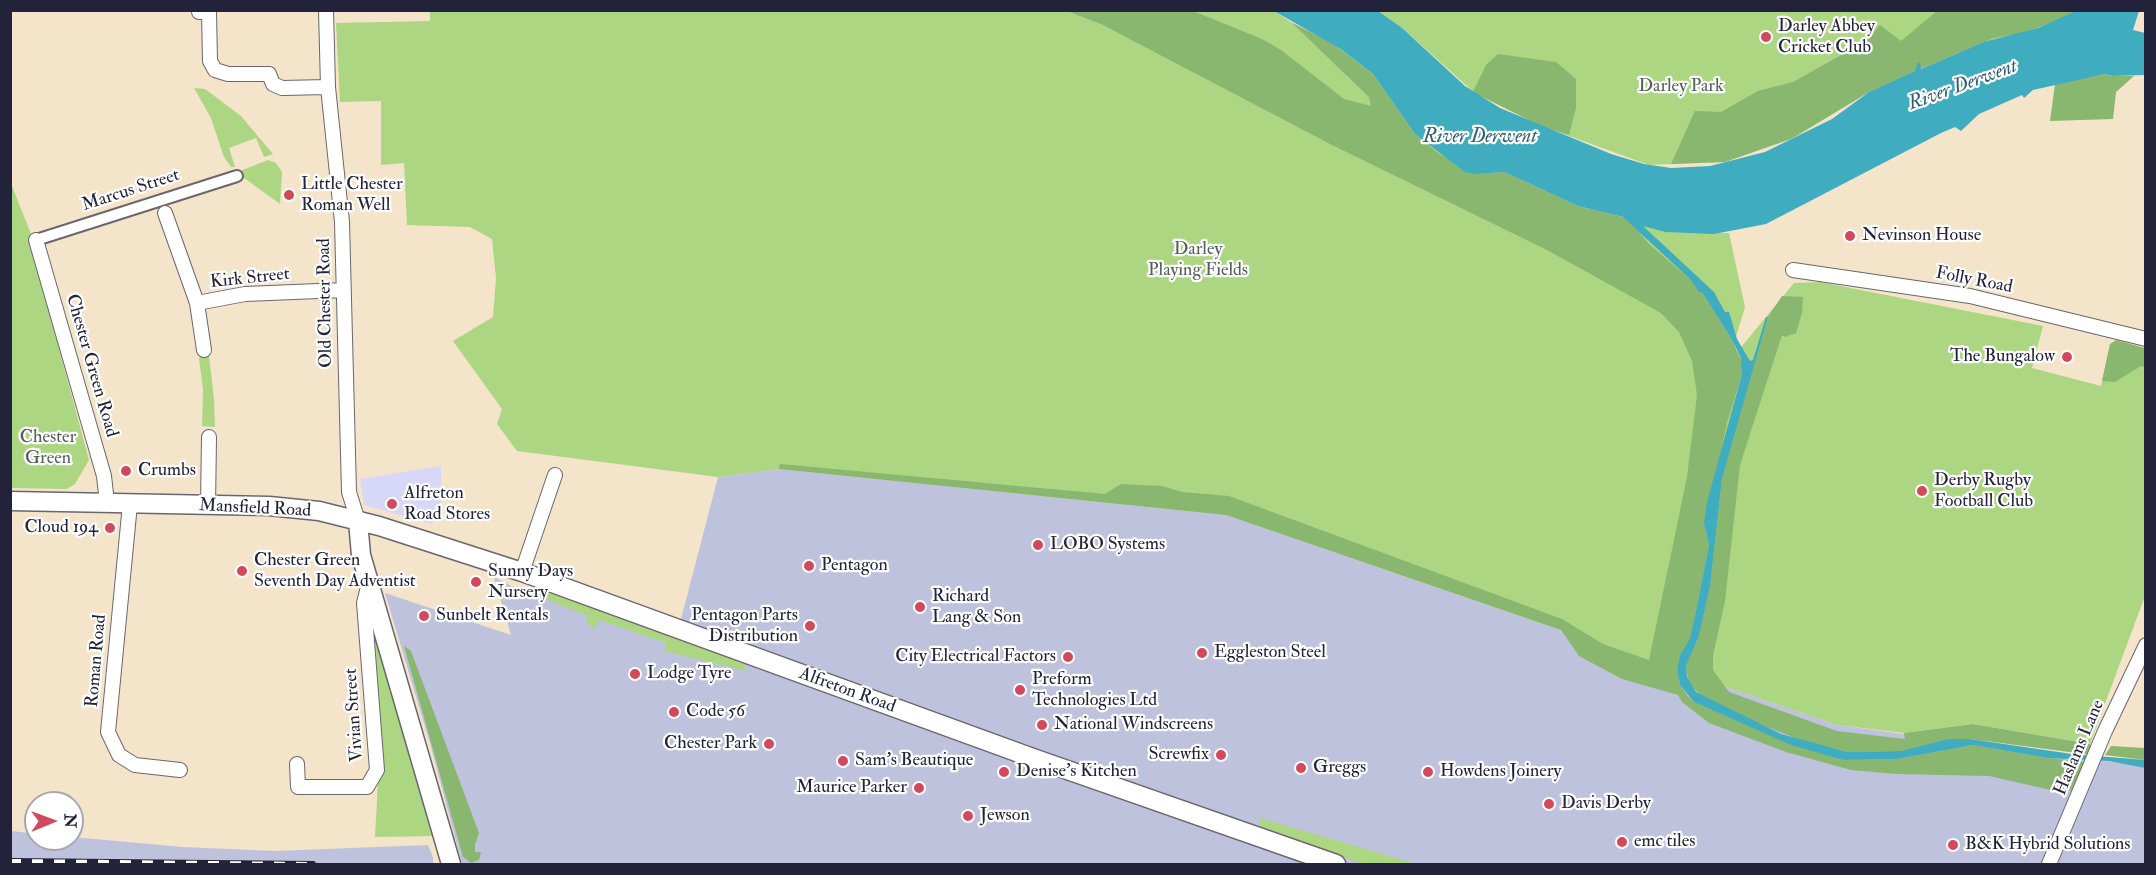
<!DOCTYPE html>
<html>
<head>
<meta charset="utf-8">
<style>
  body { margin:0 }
  #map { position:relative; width:2156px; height:875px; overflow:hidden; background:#f3e4ca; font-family:"IM FELL Double Pica",serif }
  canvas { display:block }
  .frame { position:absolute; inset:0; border:12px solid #22223b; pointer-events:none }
  .north { position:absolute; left:24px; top:791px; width:60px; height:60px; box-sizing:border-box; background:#fff; border:2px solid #a7a7b1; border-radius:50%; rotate:89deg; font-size:16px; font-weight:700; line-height:24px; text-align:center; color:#22223b }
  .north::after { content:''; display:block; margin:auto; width:21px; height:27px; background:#d1495b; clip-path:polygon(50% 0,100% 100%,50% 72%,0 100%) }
</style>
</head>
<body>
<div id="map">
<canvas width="2156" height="875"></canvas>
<div class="frame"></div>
<div class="north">N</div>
</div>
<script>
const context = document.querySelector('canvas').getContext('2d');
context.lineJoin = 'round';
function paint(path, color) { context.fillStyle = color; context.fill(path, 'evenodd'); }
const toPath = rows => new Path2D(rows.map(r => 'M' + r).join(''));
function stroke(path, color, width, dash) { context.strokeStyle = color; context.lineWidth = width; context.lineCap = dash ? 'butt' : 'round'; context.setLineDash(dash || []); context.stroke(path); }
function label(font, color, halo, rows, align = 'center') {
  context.font = font + ' "IM FELL Double Pica",serif'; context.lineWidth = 4.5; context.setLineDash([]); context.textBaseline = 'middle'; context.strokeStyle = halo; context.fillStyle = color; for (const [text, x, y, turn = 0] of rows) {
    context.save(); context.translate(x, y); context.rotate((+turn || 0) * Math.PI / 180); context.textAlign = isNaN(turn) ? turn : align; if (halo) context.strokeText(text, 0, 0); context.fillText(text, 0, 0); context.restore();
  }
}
const built = toPath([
  [441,466,441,501,432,524,364,505,360,479]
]);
const industrial = toPath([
  [779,469,1226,515,1837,725,2145,766,2145,864,462,864,431,747,385,593,511,635,494,577,514,587,549,597,674,646,718,477],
  [12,831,36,834,36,839,72,839,72,837,183,847,275,851,428,845,433,857,433,864,11,864]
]);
const green = toPath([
  [430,10,1274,11,1291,22,1415,134,1578,206,1665,232,1729,233,1745,307,1728,363,1794,283,1820,282,2043,326,2032,368,2101,386,2110,344,2145,353,2145,596,2090,744,1973,724,1904,733,1837,725,1226,515,779,469,718,477,517,451,497,424,502,409,453,341,493,317,496,278,492,239,470,227,407,225,404,163,381,165,381,101,340,102,336,23,430,21],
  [1378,11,2076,11,1921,69,1869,92,1795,137,1725,162,1649,165,1539,125,1476,94,1401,27],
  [194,88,205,89,241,116,273,154,264,157,256,138,229,148,235,167,231,167,224,157,211,118],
  [268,160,276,163,282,172,280,204,240,175,240,171],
  [10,181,33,239,47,304,89,460,75,484,67,489,11,488],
  [209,356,214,399,215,427,202,426,203,390,199,358],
  [540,590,663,631,745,663,746,671,664,651,666,643,599,620,596,628,586,624,588,616,542,598,537,594],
  [373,618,434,836,375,837,378,780,383,771],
  [1260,818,1298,829,1416,864,1362,864,1260,826]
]);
const forest = toPath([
  [1067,11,1193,11,1262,39,1281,50,1344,99,1371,106,1369,97,1291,22,1332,43,1373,74,1415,134,1438,153,1476,174,1504,172,1578,206,1623,217,1631,223,1650,245,1690,279,1699,292,1702,292,1731,338,1742,362,1742,374,1727,423,1705,528,1709,545,1696,611,1690,638,1680,655,1677,670,1680,685,1687,695,1694,702,1791,744,1843,760,1897,759,1973,745,2048,758,2086,762,2071,790,2064,793,1989,776,1896,774,1851,770,1786,752,1709,723,1682,702,1678,695,1622,679,1579,656,1561,630,1226,515,779,469,780,464,1105,494,1121,484,1162,486,1182,492,1229,496,1562,619,1603,644,1649,660,1687,477,1697,395,1692,361,1679,332,1661,313,1547,250,1332,145,1101,24],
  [1937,11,2076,11,2062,19,2023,33,1994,38,1915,71,1869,92,1791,139,1725,162,1671,164,1695,111,1721,112,1758,91,1793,82,1866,41,1880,25,1901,41],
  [1498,54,1556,62,1576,79,1576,108,1569,135,1539,125,1473,92,1486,65],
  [2105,74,2113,76,2134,76,2116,92,2113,119,2050,121,2055,84],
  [1782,296,1803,297,1802,313,1796,333,1785,337,1782,335,1740,465,1725,601,1713,656,1713,670,1729,692,1837,731,1905,739,1904,733,1973,724,2090,744,2092,755,1970,739,1901,751,1847,752,1808,743,1744,718,1701,695,1689,684,1686,666,1699,636,1710,587,1722,479,1768,317],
  [2116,340,2145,348,2145,367,2141,366,2115,382,2102,381,2110,344],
  [404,646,411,651,479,833,475,844,475,852,481,852,479,860,471,863,463,857],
  [2111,746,2145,748,2145,760,2105,755]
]);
const water = toPath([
  [1274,11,1378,11,1401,27,1465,86,1500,108,1611,154,1644,164,1671,168,1710,166,1765,152,1832,119,1869,92,1915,71,1918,62,1920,63,1921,69,1984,42,2038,28,2076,11,2139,11,2133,30,2145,33,2145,75,2113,76,2105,74,2033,90,2024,98,2022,95,1979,114,1961,131,1955,127,1941,133,1766,224,1714,234,1665,232,1643,226,1714,292,1725,312,1729,312,1737,339,1750,361,1753,360,1766,317,1768,317,1722,479,1710,587,1699,636,1686,666,1687,677,1696,692,1781,734,1847,752,1901,751,1949,739,1970,739,2072,754,2145,760,2145,768,2109,761,2048,758,1973,745,1897,759,1843,760,1791,745,1694,702,1680,685,1677,670,1680,655,1690,638,1696,611,1709,545,1704,523,1707,502,1742,374,1741,358,1731,338,1702,292,1699,292,1690,279,1623,217,1578,206,1504,172,1476,174,1465,172,1415,134,1373,74,1339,48]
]);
const pedestrian = toPath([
  [36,240,237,176]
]);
const minor = toPath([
  [326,10,328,87,342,222,349,492,358,521],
  [199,12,209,12,210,61,215,70,228,74,269,74,273,84,282,88,328,87],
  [165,213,197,303,204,350],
  [36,240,104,476,107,503],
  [1793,270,1970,296,2146,339],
  [197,303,245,294,343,290],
  [130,504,108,732,119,755,135,765,180,770],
  [208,506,209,437],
  [522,572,555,475],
  [297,764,298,787,367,787,377,770,364,603,369,583],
  [2049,864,2105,731,2146,645]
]);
const tertiary = toPath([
  [10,501,269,506,319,511,379,526,522,572,1033,758,1336,864],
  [358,521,361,555,451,864]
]);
const rail = toPath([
  [10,861,313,864]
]);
const markers = [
  [1766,37,6,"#d1495b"],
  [289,195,6,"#d1495b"],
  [1850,236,6,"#d1495b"],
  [2067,357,6,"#d1495b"],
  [126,471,6,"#d1495b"],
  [1922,491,6,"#d1495b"],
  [392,504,6,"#d1495b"],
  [110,528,6,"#d1495b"],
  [1038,545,6,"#d1495b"],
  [809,566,6,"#d1495b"],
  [242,571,6,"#d1495b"],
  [476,582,6,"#d1495b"],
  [920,607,6,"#d1495b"],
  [424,616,6,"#d1495b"],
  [810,626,6,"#d1495b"],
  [1202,653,6,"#d1495b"],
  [1068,657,6,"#d1495b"],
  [635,674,6,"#d1495b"],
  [1020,690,6,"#d1495b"],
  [674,712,6,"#d1495b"],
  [1042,725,6,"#d1495b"],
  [769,744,6,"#d1495b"],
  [1221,755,6,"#d1495b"],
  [843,761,6,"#d1495b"],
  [1301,768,6,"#d1495b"],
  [1004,772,6,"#d1495b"],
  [1428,772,6,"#d1495b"],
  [919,788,6,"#d1495b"],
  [1549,804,6,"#d1495b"],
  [968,816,6,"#d1495b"],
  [1622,842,6,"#d1495b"],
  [1953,845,6,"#d1495b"]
];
const poiNames = [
  ["Darley Abbey",1778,27],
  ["Cricket Club",1778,48],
  ["Little Chester",301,185],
  ["Roman Well",301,206],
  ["Nevinson House",1862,236],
  ["The Bungalow",2055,357,"right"],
  ["Crumbs",138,471],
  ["Derby Rugby",1934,481],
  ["Football Club",1934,502],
  ["Alfreton",404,494],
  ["Road Stores",404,515],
  ["Cloud 194",98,528,"right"],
  ["LOBO Systems",1050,545],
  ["Chester Green",254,561],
  ["Seventh Day Adventist",254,582],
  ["Pentagon",821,566],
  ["Sunny Days",488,572],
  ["Nursery",488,593],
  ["Richard",932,597],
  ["Lang & Son",932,618],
  ["Sunbelt Rentals",436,616],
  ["Pentagon Parts",798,616,"right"],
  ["Distribution",798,637,"right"],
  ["Eggleston Steel",1214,653],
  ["City Electrical Factors",1056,657,"right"],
  ["Lodge Tyre",647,674],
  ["Preform",1032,680],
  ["Technologies Ltd",1032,701],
  ["Code 56",686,712],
  ["National Windscreens",1054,725],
  ["Chester Park",757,744,"right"],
  ["Screwfix",1209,755,"right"],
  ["Sam's Beautique",855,761],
  ["Greggs",1313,768],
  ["Denise's Kitchen",1016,772],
  ["Howdens Joinery",1440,772],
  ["Maurice Parker",907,788,"right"],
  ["Davis Derby",1561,804],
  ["Jewson",980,816],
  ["emc tiles",1634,842],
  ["B&K Hybrid Solutions",1965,845]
];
const parkNames = [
  ["Darley Park",1681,87],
  ["Darley",1198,250],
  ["Playing Fields",1198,271],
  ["Chester",48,438],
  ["Green",48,459]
];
const streetNames = [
  ["Marcus Street",131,191,-18],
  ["Kirk Street",250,279,-6],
  ["Folly Road",1974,281,11],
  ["Old Chester Road",326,303,-91],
  ["Chester Green Road",91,366,74],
  ["Mansfield Road",255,509,3],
  ["Roman Road",97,661,-85],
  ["Alfreton Road",847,691,20],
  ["Vivian Street",355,715,-94],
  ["Haslams Lane",2080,748,-67]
];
const waterNames = [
  ["River Derwent",1963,86,-20],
  ["River Derwent",1480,138]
];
paint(built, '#d7d7f8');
paint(industrial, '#bfc2dd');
paint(green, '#acd681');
paint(forest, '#89b76f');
paint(water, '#40acbf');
stroke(pedestrian, '#6b666d', 14);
stroke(minor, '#6b666d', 16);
stroke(tertiary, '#6b666d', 21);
stroke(pedestrian, '#fff', 10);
stroke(minor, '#fff', 14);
stroke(tertiary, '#fff', 18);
stroke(rail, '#22223b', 6);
stroke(rail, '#fff', 4, [11]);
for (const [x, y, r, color] of markers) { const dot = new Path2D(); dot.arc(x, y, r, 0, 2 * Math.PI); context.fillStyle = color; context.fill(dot); stroke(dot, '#fff', 2); }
label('18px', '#22223b', '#fff', poiNames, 'left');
label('18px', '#526154', '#fff', parkNames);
label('18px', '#22223b', '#fff', streetNames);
label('italic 20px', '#306076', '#fff', waterNames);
</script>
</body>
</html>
